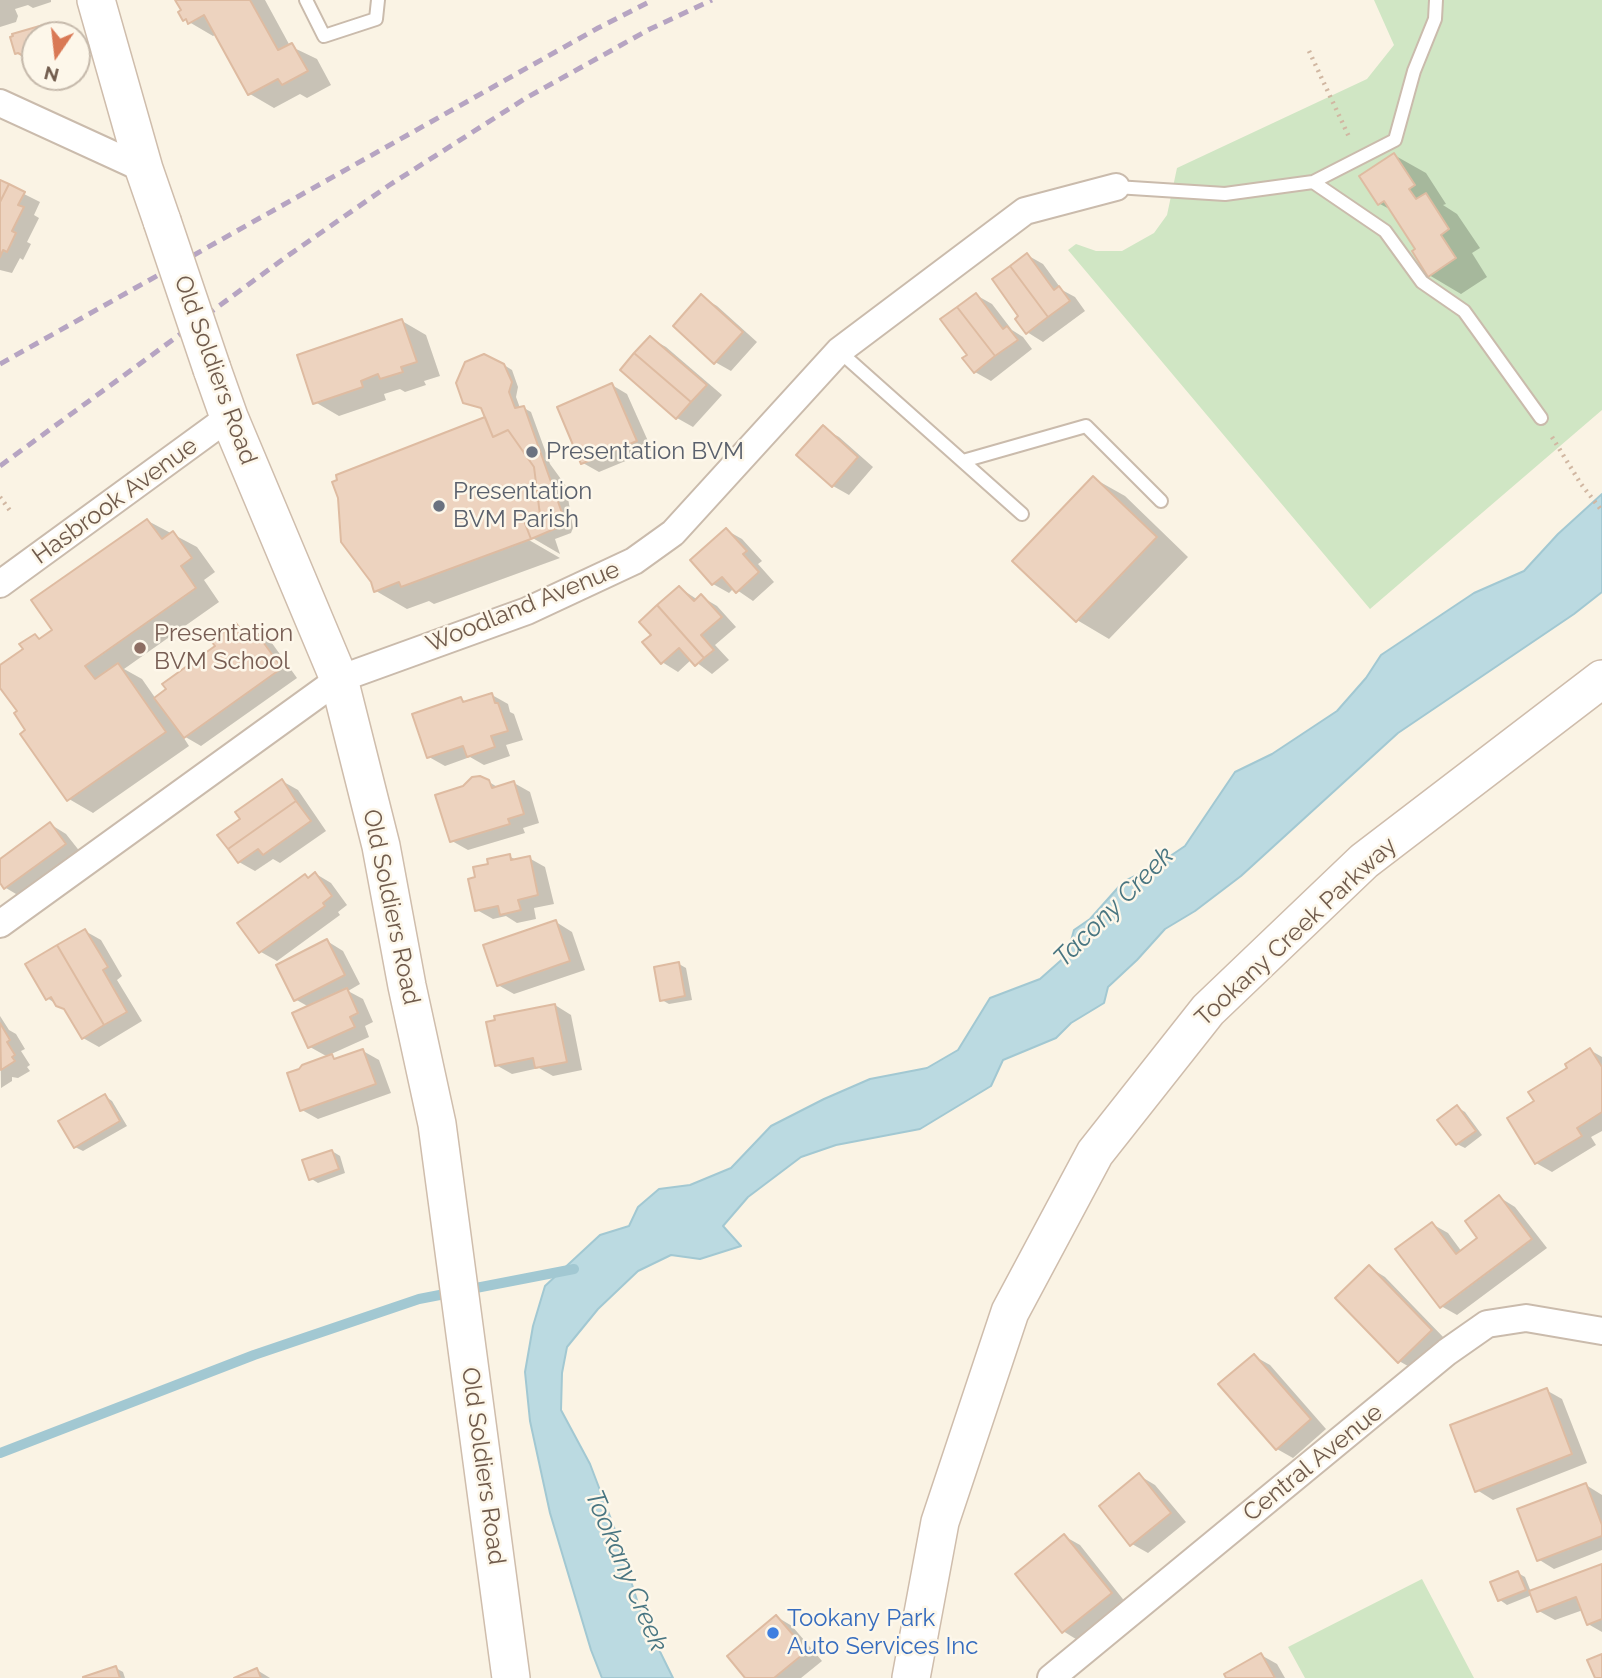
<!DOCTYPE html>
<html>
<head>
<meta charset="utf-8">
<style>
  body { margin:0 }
  #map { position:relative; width:1602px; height:1678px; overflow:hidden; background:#faf3e4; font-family:Raleway,sans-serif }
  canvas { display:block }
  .north { position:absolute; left:21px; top:21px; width:70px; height:70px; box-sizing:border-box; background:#fdf7ea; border:2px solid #c5b9ab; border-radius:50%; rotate:194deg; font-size:19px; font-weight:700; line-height:28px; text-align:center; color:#705b4c }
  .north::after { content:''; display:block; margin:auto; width:24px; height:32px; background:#d97955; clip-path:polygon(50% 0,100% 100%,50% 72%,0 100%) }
</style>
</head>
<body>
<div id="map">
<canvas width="1602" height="1678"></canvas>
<div class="north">N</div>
</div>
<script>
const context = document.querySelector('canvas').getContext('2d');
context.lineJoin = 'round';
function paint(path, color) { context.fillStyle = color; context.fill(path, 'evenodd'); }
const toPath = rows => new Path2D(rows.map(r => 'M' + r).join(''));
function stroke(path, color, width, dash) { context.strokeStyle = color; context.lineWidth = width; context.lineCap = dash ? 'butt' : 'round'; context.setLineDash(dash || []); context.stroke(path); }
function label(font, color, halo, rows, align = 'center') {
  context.font = font + ' Raleway,sans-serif'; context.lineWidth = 5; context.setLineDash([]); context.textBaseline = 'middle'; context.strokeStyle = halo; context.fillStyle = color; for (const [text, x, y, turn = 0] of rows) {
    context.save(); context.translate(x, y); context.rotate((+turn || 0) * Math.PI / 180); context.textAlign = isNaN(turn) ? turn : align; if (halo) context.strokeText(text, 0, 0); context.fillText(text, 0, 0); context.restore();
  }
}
const green = toPath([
  [1374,0,1602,0,1602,410,1370,609,1068,250,1076,244,1096,251,1122,251,1154,233,1167,215,1177,168,1367,79,1394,45],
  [1422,1579,1474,1678,1305,1678,1288,1647]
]);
const water = toPath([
  [1602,494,1602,592,1574,614,1398,733,1241,876,1195,911,1165,929,1137,960,1108,987,1104,1003,1071,1023,1056,1038,1003,1060,991,1086,920,1129,836,1145,801,1157,748,1197,723,1226,741,1246,700,1259,671,1255,638,1271,598,1309,567,1347,562,1373,561,1410,590,1464,614,1527,641,1613,673,1678,602,1678,591,1650,550,1513,530,1421,525,1372,533,1326,545,1286,600,1235,629,1226,638,1207,659,1189,690,1185,731,1168,771,1126,824,1099,870,1079,927,1068,958,1050,990,998,1040,979,1067,955,1074,930,1090,919,1123,882,1157,865,1185,846,1235,772,1272,754,1337,711,1366,678,1381,655,1474,593,1524,571,1558,534,1602,494]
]);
const shadow = toPath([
  [0,0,51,0,51,2,33,8,28,5,15,9,18,16,16,22,0,27],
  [177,0,265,0,290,46,317,59,331,85,307,98,300,94,274,108,250,94,217,34,213,36,184,19,183,11],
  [50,25,66,35,35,35,35,65,17,53,15,35],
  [1394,155,1426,173,1446,204,1443,205,1457,214,1480,248,1472,253,1487,277,1461,294,1429,275,1417,250,1393,211,1380,204],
  [0,182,40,202,34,215,39,218,27,242,31,244,23,260,20,258,12,273,0,270],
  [1027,255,1043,264,1062,290,1075,297,1085,311,1043,342,1027,332,1021,317],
  [976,295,992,304,1012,330,1023,337,1032,349,991,381,975,372,969,355],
  [702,297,717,306,757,342,731,371,715,362],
  [402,321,426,335,440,376,424,381,426,385,405,392,400,389,384,394,386,400,339,416,315,402],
  [650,338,666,347,722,395,693,427,677,418],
  [504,365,512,370,518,387,516,397,520,408,524,408,531,412,550,464,566,486,573,528,571,533,555,539,560,554,524,533,522,536,560,558,434,604,429,601,407,609,376,591,489,422,484,409,465,402],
  [612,385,627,394,652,450,599,472,583,463],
  [823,428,839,437,873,467,849,495,833,486],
  [1093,478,1125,496,1188,557,1109,639,1077,620,1014,561],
  [148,521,197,547,215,572,204,580,219,602,124,669,142,679,156,699,217,646,237,625,250,633,253,630,269,639,297,678,201,746,182,735,189,746,93,813,69,799,28,730,19,711,0,684,0,668,25,650,35,636,41,639,54,630],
  [726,530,742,539,762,561,758,564,774,582,753,601,734,588,729,593,713,584],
  [680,588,698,600,702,597,717,606,736,627,715,645,729,660,712,674,692,659,678,672,662,662,653,635],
  [492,695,508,704,510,712,514,714,523,740,506,745,510,756,484,765,470,757,445,766,429,757,461,699,468,703],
  [282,781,298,790,326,831,280,863,273,859,255,871,239,862,243,819],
  [489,782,499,788,514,783,530,792,539,823,523,828,525,833,468,850,452,841],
  [50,824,66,834,81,853,21,897,6,888,0,880,0,861],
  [509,856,518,861,529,858,545,867,554,904,534,908,536,919,517,923,506,916,493,919,477,910,477,879,490,865],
  [316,874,331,883,347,905,338,912,340,915,277,961,261,952,240,923,305,876,309,879],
  [556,922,572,932,585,970,514,994,498,985],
  [85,931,101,940,122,976,117,980,142,1021,99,1047,83,1038,66,1010,47,998],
  [327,941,343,951,360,984,348,991,363,999,373,1022,365,1026,369,1037,329,1055,338,1060,363,1051,379,1060,391,1093,318,1119,302,1110,328,1057,310,1047,309,1007,295,999],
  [679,964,686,968,692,1000,669,1004,662,1000],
  [555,1005,571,1015,582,1070,553,1076,539,1068,512,1074,496,1065],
  [0,1016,9,1030,16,1034,25,1049,21,1051,30,1065,27,1067,30,1071,18,1078,12,1077,12,1081,1,1088],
  [1590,1050,1602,1057,1602,1131,1591,1137,1596,1145,1552,1172,1536,1163,1536,1102,1569,1068],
  [105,1096,112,1101,127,1126,83,1151,75,1147],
  [1457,1107,1465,1112,1482,1135,1465,1148,1457,1144],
  [332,1151,340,1156,345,1173,318,1183,310,1178],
  [1499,1197,1515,1207,1547,1248,1457,1315,1441,1306,1432,1224,1448,1233,1462,1252,1480,1238],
  [1369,1267,1385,1277,1446,1340,1415,1370,1399,1361],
  [1254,1356,1270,1365,1326,1429,1293,1458,1277,1449],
  [1546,1390,1562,1399,1587,1463,1493,1500,1477,1490],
  [1140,1476,1155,1485,1186,1522,1148,1553,1132,1544],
  [1586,1485,1602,1495,1602,1550,1554,1569,1538,1559],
  [1064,1536,1080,1545,1126,1603,1079,1641,1063,1631],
  [1602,1566,1602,1632,1588,1624,1583,1610,1555,1620,1539,1611,1532,1595,1507,1605,1500,1600,1518,1573,1525,1577,1531,1592],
  [777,1617,792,1626,822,1661,801,1678,747,1678],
  [1261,1655,1277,1664,1285,1678,1228,1678],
  [116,1668,123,1672,125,1678,85,1678],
  [257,1670,270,1678,239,1678]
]);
const stream = toPath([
  [0,1453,254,1355,419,1299,574,1269]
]);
const building = toPath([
  [175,0,250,0,278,50,292,43,308,71,282,85,278,79,248,95,204,15,188,24,186,19,183,21,178,12,181,10,175,0],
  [50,23,54,35,35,35,35,66,27,62,29,59,18,53,15,54,10,37,13,36,12,34,50,23],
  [1394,153,1415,185,1409,189,1416,199,1426,193,1449,229,1441,235,1456,258,1428,277,1412,251,1415,249,1384,201,1378,205,1359,176,1394,153],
  [0,180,9,184,0,202,0,180],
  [9,184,25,192,18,205,24,207,12,231,16,233,7,252,3,250,0,257,0,202,9,184],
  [1027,253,1054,290,1059,286,1070,301,1048,317,1010,266,1027,253],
  [1010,266,1048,317,1026,334,1015,319,1018,316,992,279,1010,266],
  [976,293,1003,329,1007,326,1018,340,995,356,957,307,976,293],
  [701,294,743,332,714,364,673,326,701,294],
  [957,307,995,356,974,373,962,358,967,355,940,319,957,307],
  [402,319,417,362,401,367,403,372,380,379,378,374,361,381,363,387,313,404,297,355,402,319],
  [650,336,707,385,691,402,634,353,650,336],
  [634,353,691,402,676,419,620,370,634,353],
  [484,354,504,364,512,382,509,392,515,408,524,406,566,524,531,539,524,521,540,515,534,467,508,430,493,437,481,408,463,403,456,383,465,362,484,354],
  [612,383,637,441,581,464,557,407,612,383],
  [485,417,493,437,508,430,534,467,540,515,524,521,531,539,401,587,399,582,374,592,371,582,341,542,338,498,332,482,337,480,336,475,485,417],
  [823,425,858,457,832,487,796,455,823,425],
  [1093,476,1157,537,1076,622,1012,561,1093,476],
  [147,519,162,539,173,531,192,558,181,566,196,588,85,666,95,679,118,663,166,732,67,801,20,734,25,730,14,713,17,711,0,688,0,665,23,649,19,644,35,634,39,639,52,630,31,600,147,519],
  [726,528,747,551,743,554,759,572,736,593,722,577,712,585,690,560,726,528],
  [679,586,694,601,701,594,722,617,701,635,714,650,704,658,657,605,679,586],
  [657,605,704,658,695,666,679,648,661,664,642,642,651,635,639,622,657,605],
  [236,623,245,635,253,628,282,668,184,738,154,698,166,689,162,684,215,646,211,641,236,623],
  [492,693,495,703,498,703,508,731,491,736,495,747,467,757,463,746,427,758,412,714,461,697,463,702,492,693],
  [480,776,489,780,492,788,514,781,524,814,508,819,510,824,450,842,435,795,463,786,472,777,480,776],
  [282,779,296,801,228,849,217,835,240,819,235,812,282,779],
  [296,801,311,821,263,855,258,849,238,863,228,849,296,801],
  [50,822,66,844,4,889,0,883,0,859,50,822],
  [510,854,511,860,530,856,538,895,518,900,521,910,500,915,498,906,475,911,468,879,475,877,473,867,488,864,487,859,510,854],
  [315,872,332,896,323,903,325,906,259,953,237,923,305,874,308,878,315,872],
  [556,920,570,961,497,986,483,945,556,920],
  [85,929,108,967,103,970,127,1012,104,1025,57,945,85,929],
  [327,939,345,975,294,1001,276,965,327,939],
  [57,945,104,1025,82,1039,64,1009,56,1006,51,997,46,1000,25,964,57,945],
  [679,962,685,996,660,1001,654,967,679,962],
  [347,988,358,1013,350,1017,355,1027,308,1048,292,1013,347,988],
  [555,1004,567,1062,535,1068,533,1058,495,1066,486,1022,495,1020,494,1016,555,1004],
  [0,1023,10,1040,7,1042,15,1055,12,1057,15,1061,1,1070,0,1023],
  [1590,1048,1602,1067,1602,1112,1577,1128,1582,1136,1535,1164,1507,1118,1534,1101,1528,1092,1567,1068,1565,1064,1590,1048],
  [363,1049,376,1084,300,1111,287,1073,299,1069,302,1065,332,1054,334,1059,363,1049],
  [105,1094,120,1121,74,1148,58,1121,105,1094],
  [1457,1105,1476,1131,1456,1145,1437,1120,1457,1105],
  [332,1150,339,1169,309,1180,302,1160,332,1150],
  [1499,1195,1532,1239,1440,1308,1395,1249,1432,1222,1456,1254,1477,1238,1465,1221,1499,1195],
  [1369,1265,1432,1330,1398,1363,1335,1298,1369,1265],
  [1254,1354,1311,1419,1276,1450,1218,1384,1254,1354],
  [1547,1388,1572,1454,1475,1492,1450,1425,1547,1388],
  [1139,1473,1171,1513,1130,1546,1099,1506,1139,1473],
  [1586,1483,1602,1525,1602,1536,1537,1561,1517,1509,1586,1483],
  [1064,1534,1112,1593,1062,1633,1015,1574,1064,1534],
  [1602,1564,1602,1619,1587,1625,1576,1597,1537,1612,1529,1591,1602,1564],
  [1518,1571,1526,1590,1498,1601,1490,1582,1518,1571],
  [776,1615,807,1651,774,1678,745,1678,727,1656,776,1615],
  [1261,1653,1275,1678,1226,1678,1224,1674,1261,1653],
  [1602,1654,1602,1678,1595,1678,1587,1660,1602,1654],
  [116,1666,120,1678,83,1678,83,1677,116,1666],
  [257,1668,261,1678,234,1678,257,1668]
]);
const path = toPath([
  [1309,51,1350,139],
  [1552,437,1581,484,1602,511],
  [0,497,11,512]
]);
const lane = toPath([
  [306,0,324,36,376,19,378,0],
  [1313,182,1395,140,1414,71,1435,19,1436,0],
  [1116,187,1225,194,1313,182,1385,231,1422,282,1464,311,1541,418],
  [839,351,1022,514],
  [963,461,1086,426,1161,501]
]);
const street = toPath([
  [0,103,144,169],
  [0,584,229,417],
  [0,924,339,679,527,611,634,561,673,533,839,351,1025,211,1116,187],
  [1051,1678,1447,1352,1487,1324,1526,1318,1602,1331]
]);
const secondary = toPath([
  [96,0,144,169,162,221],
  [212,369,229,417,339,679,381,846,407,986,437,1124,511,1678],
  [911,1678,940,1522,1010,1312,1095,1153,1208,1010,1364,861,1602,679]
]);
const rail = toPath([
  [0,364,598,28,653,0],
  [0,466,286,257,388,186,526,98,650,29,712,0]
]);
const secondaryBridge = toPath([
  [162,221,212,369]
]);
const markers = [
  [532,452,7,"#6b7280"],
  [439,506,7,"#6b7280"],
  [140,648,7,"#8d6e63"],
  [773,1633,7,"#3f7fe0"]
];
const streetNames = [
  ["Old Soldiers Road",215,370,70],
  ["Hasbrook Avenue",115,501,-36],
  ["Woodland Avenue",523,607,-22],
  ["Old Soldiers Road",391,907,78],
  ["Tookany Creek Parkway",1296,932,-43],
  ["Central Avenue",1313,1463,-39],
  ["Old Soldiers Road",483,1466,82]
];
const worshipNames = [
  ["Presentation BVM",546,452],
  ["Presentation",453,492],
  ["BVM Parish",453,520]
];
const educationNames = [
  ["Presentation",154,634],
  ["BVM School",154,662]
];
const shopNames = [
  ["Tookany Park",787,1619],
  ["Auto Services Inc",787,1647]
];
const waterNames = [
  ["Tacony Creek",1114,907,-45],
  ["Tookany Creek",626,1571,67]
];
paint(green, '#d0e6c4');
paint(water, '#bbdae1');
stroke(water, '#a2c8d2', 2);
paint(shadow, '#0003');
stroke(stream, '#a2c8d2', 10);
paint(building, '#edd3bf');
stroke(building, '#debba1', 2);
stroke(lane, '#cabbac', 16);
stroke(street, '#cabbac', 30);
stroke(secondary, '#cfbdac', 40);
stroke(path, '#d1b7a2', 4.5, [2, 5]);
stroke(lane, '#fff', 12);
stroke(street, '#fff', 26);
stroke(secondary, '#fff', 37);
stroke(rail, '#b6a4c2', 5, [10, 7]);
stroke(secondaryBridge, '#cfbdac', 40, []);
stroke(secondaryBridge, '#fff', 37);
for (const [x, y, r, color] of markers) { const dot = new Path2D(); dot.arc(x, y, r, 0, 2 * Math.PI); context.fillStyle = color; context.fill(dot); stroke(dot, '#fdf7ea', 2.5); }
label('24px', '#705b4c', '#fdf7ea', streetNames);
label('24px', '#5b616d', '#fdf7ea', worshipNames, 'left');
label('24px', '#785e54', '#fdf7ea', educationNames, 'left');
label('24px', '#366cbe', '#fdf7ea', shopNames, 'left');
label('italic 26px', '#487581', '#fdf7ea', waterNames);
</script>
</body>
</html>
